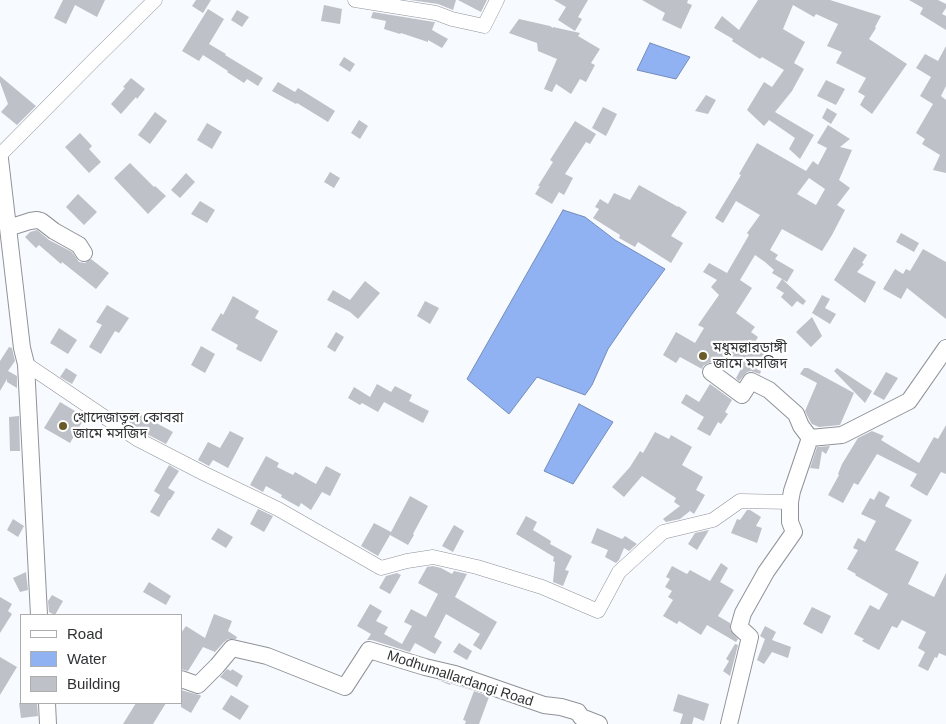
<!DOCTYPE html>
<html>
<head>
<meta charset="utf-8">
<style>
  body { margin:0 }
  #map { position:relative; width:946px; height:724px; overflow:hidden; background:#f7faff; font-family:Arial,sans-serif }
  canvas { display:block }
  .legend { position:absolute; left:20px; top:614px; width:162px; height:90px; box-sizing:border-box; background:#fff; border:1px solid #adadae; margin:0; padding:6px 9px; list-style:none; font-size:15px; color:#313234 }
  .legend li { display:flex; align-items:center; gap:10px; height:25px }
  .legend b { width:25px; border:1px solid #adadae }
</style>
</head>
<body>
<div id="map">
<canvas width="946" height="724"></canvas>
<ul class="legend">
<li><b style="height:6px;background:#fff"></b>Road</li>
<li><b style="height:14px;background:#90b2f2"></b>Water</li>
<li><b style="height:14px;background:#bec1c7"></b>Building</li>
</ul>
</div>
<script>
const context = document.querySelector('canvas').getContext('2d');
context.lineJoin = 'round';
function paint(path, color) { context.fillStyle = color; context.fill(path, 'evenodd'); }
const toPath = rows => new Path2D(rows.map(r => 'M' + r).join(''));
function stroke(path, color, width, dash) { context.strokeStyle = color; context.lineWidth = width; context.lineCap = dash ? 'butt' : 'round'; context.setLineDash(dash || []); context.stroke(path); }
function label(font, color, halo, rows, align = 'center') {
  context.font = font + ' Arial,"Noto Sans Bengali",sans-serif'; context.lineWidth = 4.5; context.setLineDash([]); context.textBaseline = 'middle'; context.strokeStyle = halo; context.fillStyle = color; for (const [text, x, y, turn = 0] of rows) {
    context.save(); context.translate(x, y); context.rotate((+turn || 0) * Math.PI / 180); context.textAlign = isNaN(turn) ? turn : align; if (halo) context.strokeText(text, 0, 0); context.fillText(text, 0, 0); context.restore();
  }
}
const water = toPath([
  [650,43,690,57,676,79,637,70,650,43],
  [563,210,585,217,615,240,665,269,632,314,608,349,592,385,585,395,537,377,509,414,467,379,563,210],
  [579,404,613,422,573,484,544,471,579,404]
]);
const building = toPath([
  [63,0,105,0,97,17,75,5,66,24,54,18],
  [196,0,211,0,203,13,192,6],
  [410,0,456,0,453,10,438,4],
  [458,0,487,0,481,12],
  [554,0,588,0,578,17,582,19,575,31,558,20,566,7],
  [642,0,688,0,687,3,692,5,681,29,662,20,665,13],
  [758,0,830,0,881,16,875,27,876,28,869,39,907,64,872,114,860,105,865,96,858,92,866,78,836,63,842,52,827,46,838,24,816,14,814,17,793,5,783,29,805,42,794,63,804,69,792,91,775,112,814,135,800,159,789,149,795,138,769,120,764,126,747,110,764,82,772,87,784,70,762,57,760,59,732,41,733,39,714,28,722,16,739,30],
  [909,0,938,0,946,4,946,8,942,14,946,16,946,30,920,14,923,8],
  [324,5,342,9,340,24,321,21],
  [208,9,224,19,209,44,226,54,225,55,263,78,258,86,247,79,244,83,227,72,228,71,203,55,199,61,182,51],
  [237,10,249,17,242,27,231,20],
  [373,12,434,22,435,22,432,30,448,39,442,48,428,40,428,42,401,33,400,34,384,29,386,21,371,18],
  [519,19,550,26,553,28,553,27,580,33,578,36,600,49,591,63,595,65,586,82,580,79,571,94,556,84,552,92,544,89,557,59,538,51,537,43,509,33],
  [946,46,946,86,941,96,946,100,946,173,933,170,940,155,922,144,925,139,916,133,933,104,920,96,931,77,916,68,925,54,938,61],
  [344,57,355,64,350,72,339,65],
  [0,76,36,106,17,125,1,112,8,104,0,82],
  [131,78,145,89,137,99,136,97,121,114,111,104,125,88,123,87],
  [826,80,845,89,836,105,817,96],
  [278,82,295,92,298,88,335,111,328,122,297,103,296,104,272,91],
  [706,95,716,100,708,114,695,111],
  [603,107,617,114,606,136,592,128],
  [827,108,837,114,831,124,822,118],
  [155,112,167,121,150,144,138,135],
  [359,120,368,126,360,139,351,133],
  [575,121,596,134,590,144,586,142,565,174,573,178,564,195,559,192,552,204,535,194,540,186,538,186,553,162,550,160],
  [207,123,222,132,212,149,197,140],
  [828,125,850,139,840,147,852,150,839,180,850,188,837,205,845,210,832,235,822,251,782,229,770,250,778,255,775,259,794,270,787,282,772,273,774,270,765,262,755,255,740,280,752,288,736,313,755,327,751,332,758,337,754,344,766,351,756,369,761,371,760,374,751,371,747,372,739,381,736,378,742,367,723,359,719,366,713,362,708,363,703,366,702,369,680,357,676,363,663,355,676,332,695,343,704,328,698,325,719,295,711,287,717,280,703,272,709,263,727,273,749,235,747,233,760,215,736,201,723,223,715,218,741,175,739,174,757,143,806,171,813,161,818,165,827,148,817,143],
  [809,178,825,189,816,205,797,194],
  [80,133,92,146,89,149,101,162,89,173,65,147],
  [130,163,154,187,155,186,166,196,148,214,114,178],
  [330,172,340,178,334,188,324,182],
  [186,173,195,182,180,198,171,190],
  [639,185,678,207,678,206,687,212,671,236,683,243,671,263,638,242,635,247,619,238,620,235,593,218,599,209,595,207,600,199,608,204,614,193,630,200],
  [78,194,97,212,84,225,66,207],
  [200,201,215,210,207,223,191,214],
  [37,230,49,240,72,252,79,262,85,263,91,259,109,273,96,289,62,262,61,264,39,245,36,248,25,237,30,232],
  [901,233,919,243,914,252,896,242],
  [854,247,867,255,862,263,864,264,857,272,876,282,865,303,834,280],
  [923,249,946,262,946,319,907,288,901,299,883,289,895,269,903,274,906,269,910,271],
  [782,279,806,301,803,305,797,301,792,307,781,297,784,293,776,288],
  [365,281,380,293,358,319,350,312,327,300,333,290,350,300],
  [822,295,830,299,825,308,836,314,830,324,812,313],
  [233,296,259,311,255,318,278,331,261,362,236,349,238,345,211,330,221,313,223,315],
  [425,301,439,308,430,324,417,316],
  [107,305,129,318,119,333,115,331,101,354,89,347,102,325,96,322],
  [812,317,822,336,811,347,796,332],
  [59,328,77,340,68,354,50,343],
  [336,332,344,337,335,352,327,347],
  [201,346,215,354,205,373,191,365],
  [9,347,12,348,15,361,8,371,17,376,17,388,7,382,7,379,0,391,0,361],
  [66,368,77,375,72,384,60,377],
  [804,368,808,368,854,393,840,425,819,427,812,424,810,421,805,411,817,383,800,374],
  [837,368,872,391,865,403,834,371],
  [886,372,898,378,884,400,873,394],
  [377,384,391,392,395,386,412,395,409,401,429,411,423,423,384,402,378,412,362,403,360,405,348,398,354,387,370,397],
  [710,384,732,400,725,412,728,414,721,424,718,422,710,436,697,429,704,417,681,403,686,394,699,402],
  [60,402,85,417,70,443,44,428],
  [132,410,173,432,166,444,141,431,126,421],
  [19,416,20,451,10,451,9,417],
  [946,425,946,474,941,472,927,496,910,486,917,474,877,454,858,485,854,483,843,503,828,495,839,475,838,474,842,464,858,438,872,431,884,436,881,440,919,463,934,437,938,439],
  [230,431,244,438,228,468,213,460,209,466,198,460,208,442,220,448],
  [655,432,669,439,671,435,692,447,682,465,703,477,696,490,705,495,694,514,690,511,680,519,666,522,663,519,680,506,674,502,676,498,642,476,624,497,612,487,630,467,640,451,643,453],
  [830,446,826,454,822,451,819,469,810,468,817,447],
  [266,456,279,463,277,467,293,475,295,472,316,484,326,466,341,474,330,496,322,492,311,510,301,503,299,507,281,497,282,495,266,486,263,492,250,485],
  [169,465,179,471,168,488,175,492,170,500,169,500,159,517,150,512,160,495,154,491],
  [879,491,890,497,885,506,912,520,895,550,919,562,908,584,934,597,946,573,946,656,939,653,937,658,935,657,928,671,918,666,925,652,918,648,926,632,902,620,897,628,892,626,879,650,862,641,864,639,854,634,870,605,879,610,888,594,855,575,856,574,847,569,858,550,853,548,858,538,865,542,876,521,861,514,870,498,874,500],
  [410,496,428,506,413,534,414,535,408,545,390,535,378,556,361,546,374,523,391,532],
  [258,509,273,516,264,532,250,524],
  [747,510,750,510,761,517,756,526,762,528,757,543,731,533,737,519,740,520],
  [526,516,537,522,533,530,551,541,550,544,572,556,565,570,569,571,563,586,553,582,555,562,553,561,554,557,516,534],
  [13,519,24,526,18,537,7,530],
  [454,525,464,531,453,552,442,546],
  [218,528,233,537,226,548,211,539],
  [597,528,622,539,625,536,637,544,629,551,624,548,619,560,616,563,605,557,608,550,591,543],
  [709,530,697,550,688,544,695,533],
  [721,563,728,568,720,582,734,590,718,616,730,623,730,630,738,639,736,642,707,625,701,635,679,621,677,624,663,616,673,600,668,597,672,591,665,587,670,579,666,577,672,566,687,574,690,570,710,581],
  [433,566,441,568,452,574,454,571,467,574,455,597,497,622,481,650,473,645,480,634,446,614,434,637,442,642,435,654,415,643,410,652,372,640,367,640,371,634,357,626,370,604,382,611,376,621,388,627,384,634,402,644,412,626,404,622,411,609,426,617,438,594,418,583,427,567],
  [26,572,28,590,20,592,13,578],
  [397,573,401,575,390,594,379,588,386,576],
  [149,582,171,596,166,605,143,592],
  [52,595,63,601,55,615,49,612,48,601],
  [0,597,12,604,8,611,12,614,0,633],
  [812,607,831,616,822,634,803,624],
  [214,614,232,621,228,631,237,637,236,639,228,639,224,642,215,652,203,647,188,671,181,669,181,633,186,626,205,638],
  [765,626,776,632,772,640,791,647,788,658,772,652,764,664,757,660,765,639,760,636],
  [459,643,472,651,467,660,453,652],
  [735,644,738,645,730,676,723,671,729,661,726,659],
  [0,657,17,667,0,695],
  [227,669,231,671,232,669,243,676,237,687,220,677],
  [438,680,452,684,492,697,489,697,479,724,465,724,466,721,463,720,474,691,451,683,450,685],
  [181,690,195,694,200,695,201,696,191,713,181,707],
  [678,694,709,704,704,721,694,717,692,724,680,724,683,714,673,711],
  [231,695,249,706,240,720,222,709],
  [19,703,37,703,38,716,21,718],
  [136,703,166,703,153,724,123,724]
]);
const minor = toPath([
  [355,0,436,13,452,19,484,26,497,0],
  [0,155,94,60,155,0],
  [26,364,137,439,205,474,278,509,381,568,407,561,433,557,477,567,542,587,598,611,619,572,663,532,713,520,740,501,790,502]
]);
const tertiary = toPath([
  [0,159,22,348,26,364,39,615],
  [8,228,30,221,37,220,41,221,54,231,79,245,84,253],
  [711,372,742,395,751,381,769,390,796,414,801,426,810,438],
  [181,679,198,685,217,666,232,648,267,656,345,687,369,650,425,667,455,674,544,705,561,707,578,712,581,717,599,724],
  [47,703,48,724],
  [729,724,750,637,739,627,743,613,766,572,794,532,790,522,790,502,792,491,810,438,842,435,909,401,946,348]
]);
const markers = [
  [703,356,5,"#685b28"],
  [63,426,5,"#685b28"]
];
const poiNames = [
  ["মধুমল্লারডাঙ্গী",713,348],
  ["জামে মসজিদ",713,364],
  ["খোদেজাতুল কোবরা",73,418],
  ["জামে মসজিদ",73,434]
];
const streetNames = [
  ["Modhumallardangi Road",460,679,18]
];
paint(water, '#90b2f2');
stroke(water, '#748cb9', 1);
paint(building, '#bec1c7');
stroke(minor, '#8f9297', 15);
stroke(tertiary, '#8f9297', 18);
stroke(minor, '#fff', 14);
stroke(tertiary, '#fff', 16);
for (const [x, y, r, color] of markers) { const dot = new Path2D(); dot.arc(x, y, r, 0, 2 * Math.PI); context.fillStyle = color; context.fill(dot); stroke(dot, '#fff', 2); }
label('14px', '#313234', '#fff', poiNames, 'left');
label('14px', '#313234', '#fff', streetNames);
</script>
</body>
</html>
